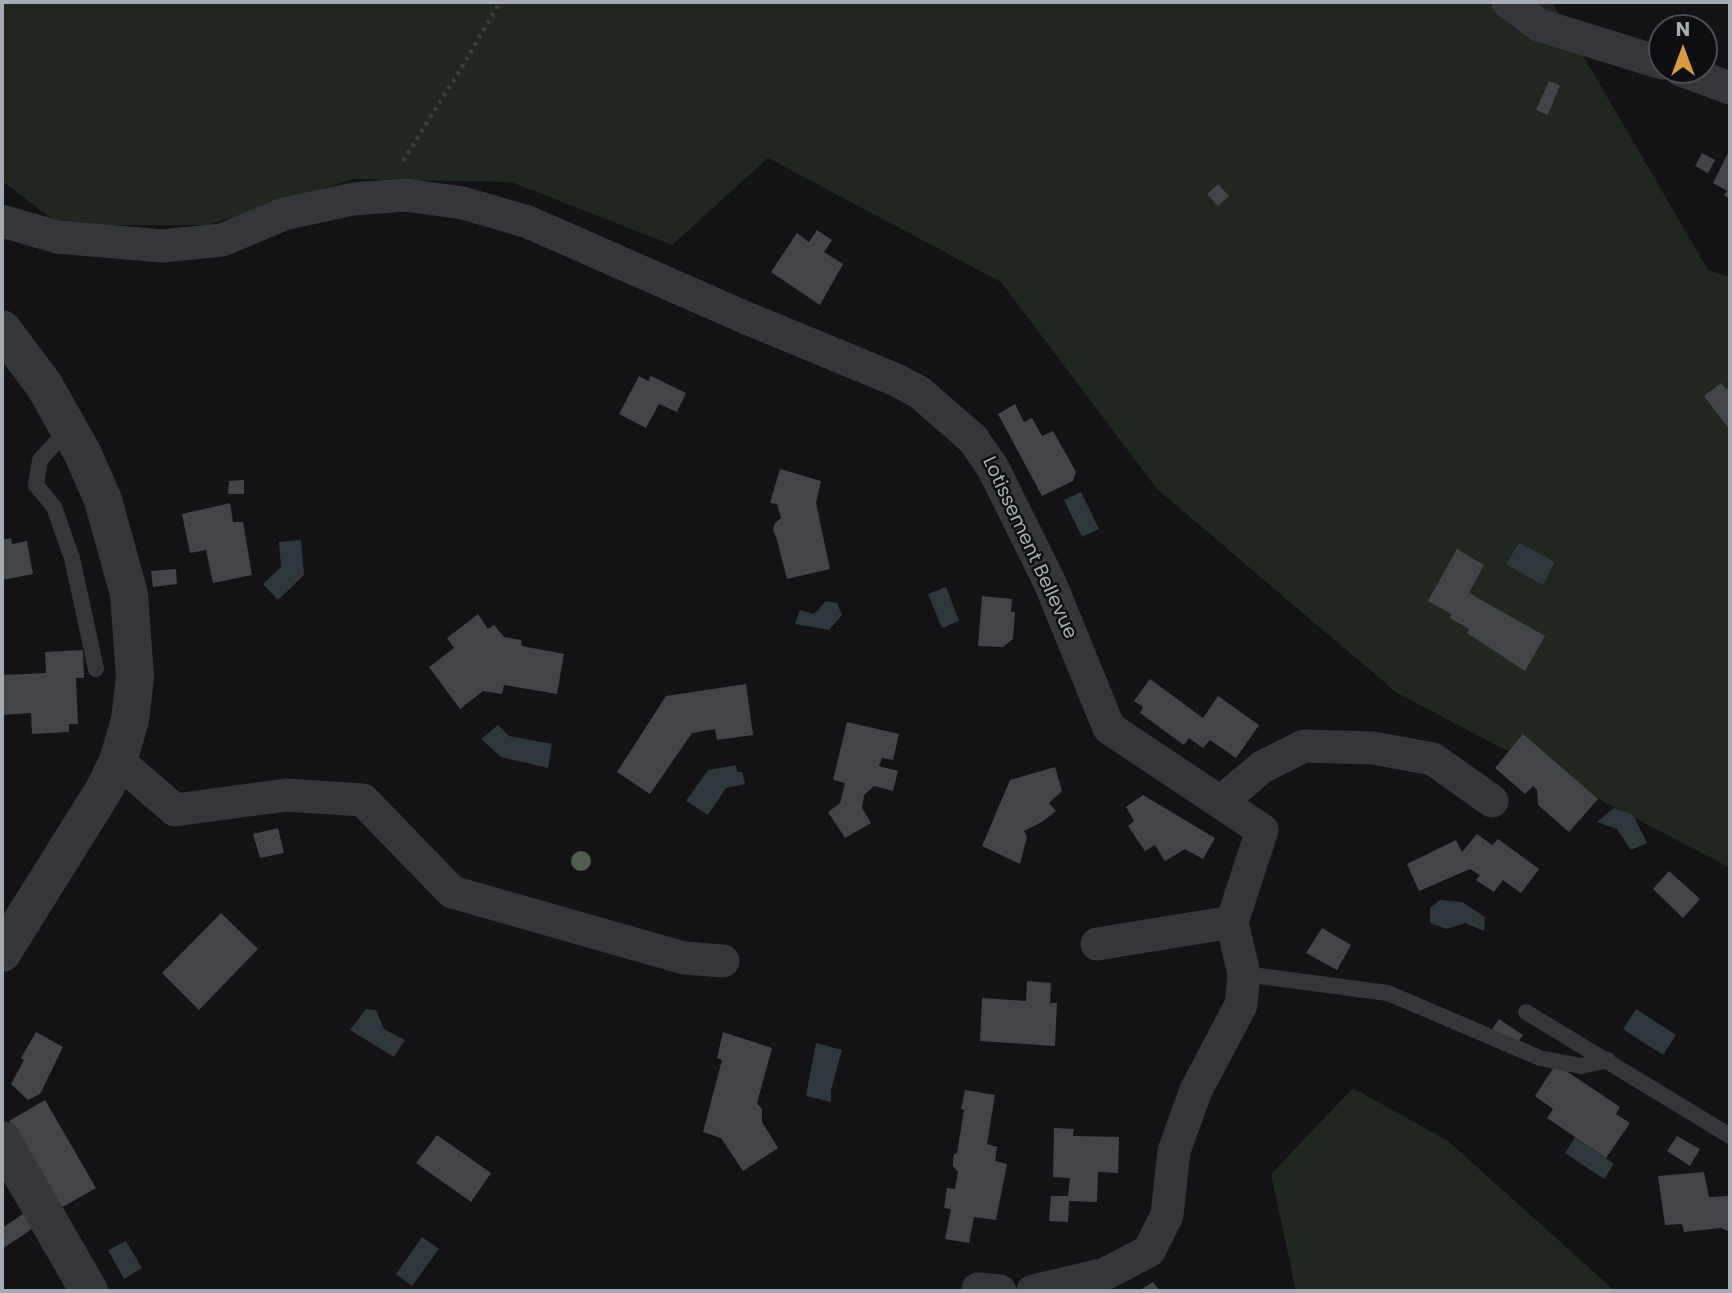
<!DOCTYPE html>
<html>
<head>
<meta charset="utf-8">
<style>
  body { margin:0 }
  #map { position:relative; width:1732px; height:1293px; overflow:hidden; background:#131315; font-family:Poppins,sans-serif }
  canvas { display:block }
  .frame { position:absolute; inset:0; border:4px solid #a6acb3; pointer-events:none }
  .north { position:absolute; left:1648px; top:14px; width:70px; height:70px; box-sizing:border-box; background:#0e0e10; border:2px solid #4b4d51; border-radius:50%; rotate:0deg; font-size:19px; font-weight:700; line-height:28px; text-align:center; color:#a6acb3 }
  .north::after { content:''; display:block; margin:auto; width:24px; height:32px; background:#dc9944; clip-path:polygon(50% 0,100% 100%,50% 72%,0 100%) }
</style>
</head>
<body>
<div id="map">
<canvas width="1732" height="1293"></canvas>
<div class="frame"></div>
<div class="north">N</div>
</div>
<script>
const context = document.querySelector('canvas').getContext('2d');
context.lineJoin = 'round';
function paint(path, color) { context.fillStyle = color; context.fill(path, 'evenodd'); }
const toPath = rows => new Path2D(rows.map(r => 'M' + r).join(''));
function stroke(path, color, width, dash) { context.strokeStyle = color; context.lineWidth = width; context.lineCap = dash ? 'butt' : 'round'; context.setLineDash(dash || []); context.stroke(path); }
function label(font, color, halo, rows, align = 'center') {
  context.font = font + ' Poppins,sans-serif'; context.lineWidth = 5; context.setLineDash([]); context.textBaseline = 'middle'; context.strokeStyle = halo; context.fillStyle = color; for (const [text, x, y, turn = 0] of rows) {
    context.save(); context.translate(x, y); context.rotate((+turn || 0) * Math.PI / 180); context.textAlign = isNaN(turn) ? turn : align; if (halo) context.strokeText(text, 0, 0); context.fillText(text, 0, 0); context.restore();
  }
}
const green = toPath([
  [2,2,1552,2,1708,270,1730,277,1730,868,1397,693,1157,489,1001,282,768,158,672,245,511,182,353,179,208,225,60,225,2,181],
  [1353,1088,1448,1141,1615,1291,1296,1291,1271,1174]
]);
const water = toPath([
  [1081,492,1099,529,1082,537,1064,500],
  [301,540,304,575,278,600,263,584,281,567,279,542],
  [1519,543,1555,562,1543,585,1506,564],
  [946,587,959,621,942,628,928,594],
  [826,601,837,603,842,615,829,630,795,624,800,610,814,614],
  [498,725,509,736,552,744,548,768,501,757,481,739],
  [736,765,737,772,742,772,745,784,726,788,708,815,686,801,708,770],
  [1614,808,1633,815,1647,843,1631,850,1617,829,1597,822],
  [1440,900,1462,902,1485,917,1484,931,1465,923,1447,929,1430,923,1430,908],
  [366,1009,376,1010,384,1029,405,1040,394,1057,350,1030],
  [1636,1009,1676,1035,1663,1055,1623,1029],
  [816,1043,842,1050,831,1090,831,1102,806,1096],
  [1575,1137,1614,1164,1604,1179,1565,1153],
  [422,1237,439,1249,412,1286,396,1274],
  [126,1241,142,1268,124,1279,108,1250]
]);
const building = toPath([
  [1549,81,1560,85,1548,115,1536,110],
  [1730,149,1730,199,1724,195,1727,191,1713,183],
  [1702,153,1715,160,1708,173,1695,166],
  [1218,184,1229,196,1218,206,1207,194],
  [817,230,832,240,824,252,843,264,820,305,771,272,797,233,809,242],
  [639,376,648,381,651,376,686,393,677,412,659,404,646,428,619,414],
  [1721,383,1726,389,1730,386,1730,430,1704,396],
  [1015,404,1024,422,1032,418,1042,436,1053,431,1076,472,1073,481,1042,496,998,414],
  [780,469,821,481,816,503,830,569,787,579,777,540,773,530,775,523,781,518,777,504,770,503],
  [244,480,244,494,228,494,229,481],
  [230,503,233,522,243,522,252,575,213,583,206,550,190,553,182,514],
  [11,538,12,544,27,541,33,574,2,580,2,540],
  [1457,549,1484,565,1469,593,1545,636,1525,671,1467,633,1469,629,1450,618,1451,614,1428,601],
  [176,569,177,584,153,587,151,571],
  [982,596,1012,599,1011,612,1015,612,1013,639,1003,647,978,646],
  [478,614,488,629,494,625,504,637,521,640,522,646,564,654,557,694,504,685,502,694,483,691,460,709,429,667,454,648,447,638],
  [83,650,84,678,76,678,78,724,69,724,69,732,32,734,31,713,2,715,2,675,46,673,45,652],
  [1150,679,1203,718,1218,696,1259,725,1236,758,1210,740,1203,748,1189,738,1184,745,1140,713,1143,707,1134,701],
  [746,684,753,735,717,740,715,729,692,733,650,794,617,772,666,696],
  [847,722,899,734,893,760,882,758,879,766,898,771,893,791,874,786,864,795,862,808,871,823,845,838,828,812,840,803,845,783,833,780],
  [1523,734,1598,799,1569,832,1538,805,1537,790,1533,786,1525,794,1495,768],
  [1055,767,1062,791,1049,803,1056,811,1042,822,1024,831,1027,837,1020,864,982,846,1010,780],
  [1143,795,1215,838,1203,859,1185,849,1165,861,1155,845,1145,851,1128,826,1134,821,1126,807],
  [278,828,284,853,260,858,253,834],
  [1477,834,1492,845,1498,839,1539,869,1521,893,1503,880,1494,892,1476,880,1480,875,1470,869,1419,891,1407,864,1456,840,1462,852],
  [1669,871,1700,899,1683,918,1653,889],
  [221,913,258,949,199,1010,162,973],
  [1322,928,1351,945,1337,970,1306,953],
  [1027,981,1051,983,1050,1003,1057,1003,1055,1046,980,1041,982,998,1026,1001],
  [1499,1019,1523,1035,1512,1050,1489,1034],
  [36,1032,63,1047,40,1094,28,1100,11,1084,24,1060,21,1058],
  [723,1032,772,1048,757,1103,762,1109,762,1122,778,1148,743,1171,721,1138,703,1132,722,1060,717,1058],
  [1556,1064,1620,1107,1616,1114,1630,1123,1606,1158,1547,1118,1553,1109,1535,1096],
  [965,1090,995,1095,987,1144,997,1147,995,1161,1007,1164,996,1220,974,1217,969,1243,945,1239,951,1209,944,1208,947,1188,955,1189,958,1172,953,1166,953,1160,954,1154,957,1153,964,1110,961,1109],
  [45,1100,96,1188,59,1209,9,1121],
  [1054,1128,1074,1129,1073,1136,1119,1137,1118,1173,1098,1172,1097,1202,1069,1201,1068,1222,1049,1221,1051,1196,1068,1196,1070,1178,1053,1177],
  [437,1135,491,1173,471,1202,416,1163],
  [1677,1136,1700,1149,1690,1166,1667,1151],
  [1704,1172,1709,1197,1730,1196,1730,1232,1721,1228,1684,1232,1682,1224,1665,1225,1658,1176],
  [26,1212,35,1227,2,1249,2,1228],
  [1153,1282,1160,1291,1139,1291]
]);
const path = toPath([
  [403,161,465,62,500,2]
]);
const service = toPath([
  [68,429,40,460,36,485,54,507,72,558,96,669],
  [1244,974,1388,993,1540,1058,1581,1066,1608,1060],
  [1526,1012,1730,1136]
]);
const minor = toPath([
  [1508,2,1539,25,1662,63],
  [1681,70,1730,88],
  [2,221,57,237,162,246,222,240,284,214,353,199,405,195,463,203,528,222,744,317,894,379,919,392,973,439,993,468,1050,583,1109,728,1262,830,1232,922,1244,974,1241,1005,1196,1090,1174,1151,1167,1215,1149,1251,1105,1274,1033,1291],
  [118,761,175,810,286,795,363,800,452,892,684,958,723,961],
  [1222,801,1262,767,1304,746,1373,748,1433,759,1492,801],
  [1097,944,1232,922],
  [978,1289,1000,1291]
]);
const tertiary = toPath([
  [2,329,44,385,83,454,103,500,129,594,135,677,130,720,118,761,105,788,2,953],
  [2,1140,89,1291]
]);
const trees = [
  [581,861]
];
const streetNames = [
  ["Lotissement Bellevue",1029,548,65]
];
paint(green, '#202620');
paint(water, '#2e373c');
paint(building, '#424447');
stroke(path, '#3b3d40', 4.5, [3.5, 5]);
stroke(service, '#353639', 16);
stroke(minor, '#353639', 33);
stroke(tertiary, '#353639', 38);
context.fillStyle = '#505e50';
for (const [x, y] of trees) { context.beginPath(); context.arc(x, y, 10, 0, 2 * Math.PI); context.fill(); }
label('19px', '#a6acb3', '#0e0e10', streetNames);
</script>
</body>
</html>
